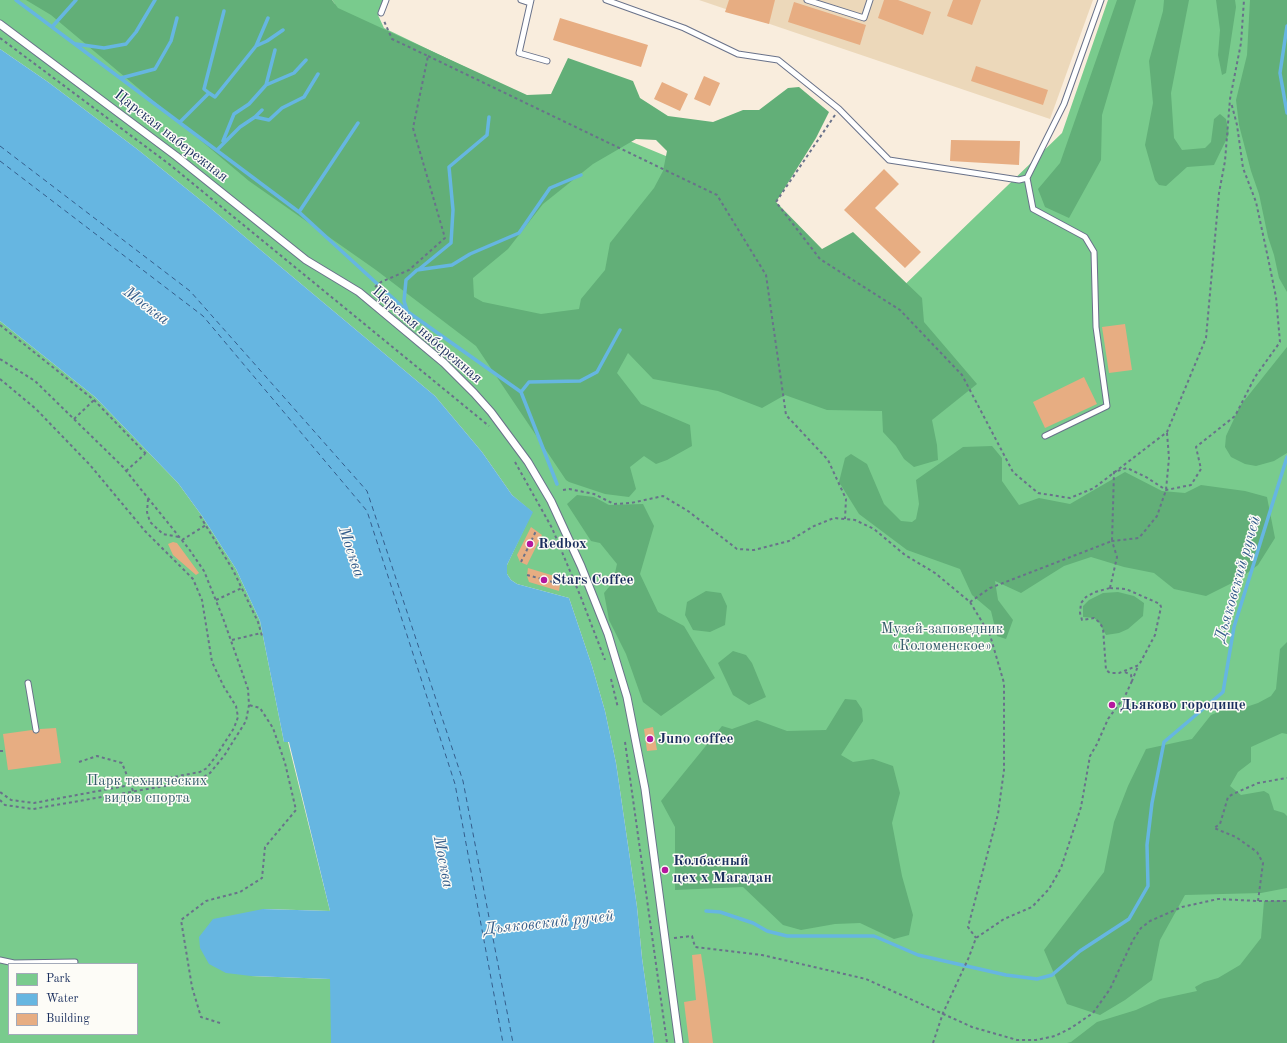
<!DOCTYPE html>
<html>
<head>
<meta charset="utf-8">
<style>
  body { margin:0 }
  #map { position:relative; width:1287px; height:1043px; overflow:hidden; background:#f9eddd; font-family:"Old Standard TT",serif }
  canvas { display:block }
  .legend { position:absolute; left:8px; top:963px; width:130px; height:72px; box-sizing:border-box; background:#fdfcf7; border:1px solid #a3aaba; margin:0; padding:5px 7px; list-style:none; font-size:12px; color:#1b2f5e }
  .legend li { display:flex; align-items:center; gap:8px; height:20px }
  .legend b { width:20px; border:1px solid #a3aaba }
</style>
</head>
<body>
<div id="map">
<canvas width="1287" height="1043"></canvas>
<ul class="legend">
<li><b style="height:11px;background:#79cb8d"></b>Park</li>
<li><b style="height:11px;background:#66b6e1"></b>Water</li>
<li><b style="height:11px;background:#e7ad82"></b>Building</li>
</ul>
</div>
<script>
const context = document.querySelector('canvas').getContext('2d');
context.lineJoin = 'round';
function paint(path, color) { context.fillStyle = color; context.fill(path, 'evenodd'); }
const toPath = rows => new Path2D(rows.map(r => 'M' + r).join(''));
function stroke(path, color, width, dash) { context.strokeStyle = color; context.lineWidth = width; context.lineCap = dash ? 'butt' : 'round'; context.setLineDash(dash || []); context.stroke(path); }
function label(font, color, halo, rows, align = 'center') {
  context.font = font + ' "Old Standard TT",serif'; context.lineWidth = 3; context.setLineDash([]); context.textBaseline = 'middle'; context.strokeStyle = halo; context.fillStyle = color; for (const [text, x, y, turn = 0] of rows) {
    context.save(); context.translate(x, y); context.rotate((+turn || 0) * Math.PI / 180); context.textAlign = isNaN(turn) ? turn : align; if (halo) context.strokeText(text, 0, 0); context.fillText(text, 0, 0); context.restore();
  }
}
const built = toPath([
  [699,0,1093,0,1050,119]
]);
const green = toPath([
  [0,0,325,0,335,4,332,0,383,0,378,15,384,28,550,108,760,195,844,282,893,296,1062,133,1108,0,1287,0,1287,1043,654,1043,642,958,637,907,616,763,605,711,592,666,569,598,517,584,511,580,507,574,507,565,532,512,512,495,482,452,435,396,208,206,137,149,48,82,0,49],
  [0,321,95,397,178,483,202,516,236,569,260,621,284,742,288,742,330,911,263,909,251,976,331,979,331,1043,0,1043],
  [9,964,137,964,137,1034,9,1034]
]);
const forest = toPath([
  [26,0,332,0,338,8,527,95,551,94,568,58,633,81,640,98,668,116,713,122,743,110,759,110,788,88,799,87,829,112,816,138,776,202,822,249,853,232,922,298,924,322,977,384,932,420,937,445,938,460,914,467,904,459,896,446,883,432,882,411,827,410,785,395,762,408,718,391,653,379,628,353,617,373,641,404,690,425,692,446,667,460,656,464,644,456,630,467,636,489,629,497,605,494,569,482,566,480,476,346,376,270,249,181,51,15],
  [636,139,656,140,667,151,663,171,654,188,610,243,605,270,581,299,579,309,541,314,483,302,474,297,473,278,508,249,543,204,593,164],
  [1117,0,1136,0,1102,115,1101,160,1069,218,1045,207,1038,189,1060,163],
  [1164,0,1189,0,1171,93,1174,138,1182,150,1205,148,1211,142,1214,119,1220,114,1226,119,1229,134,1214,165,1187,167,1166,186,1159,185,1155,180,1145,145,1153,103,1149,61,1163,11],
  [1216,0,1235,0,1236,7,1226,73,1222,75,1218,55,1220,30],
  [1250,0,1287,0,1287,292,1279,278,1274,255,1268,237,1259,194,1251,171,1239,125,1236,100,1247,55],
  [1287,347,1287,453,1274,461,1256,466,1245,464,1231,457,1225,447,1226,436,1240,406],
  [992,446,1002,458,1002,481,1019,505,1039,498,1070,504,1125,472,1162,491,1185,493,1201,485,1245,491,1267,497,1275,538,1258,565,1238,580,1206,596,1174,589,1154,573,1124,567,1091,557,1064,566,1021,593,995,581,998,600,1013,620,1006,639,997,636,991,611,972,595,960,569,907,550,859,514,839,482,845,458,851,454,867,464,884,504,901,521,912,522,916,519,919,504,916,480,963,447],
  [577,495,594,497,609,505,643,504,654,526,640,574,658,612,684,626,715,678,661,716,643,702,626,654,609,620,604,593,613,582,617,564,600,543,591,541,567,504],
  [706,591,721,593,727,606,725,625,710,632,693,630,685,615,687,602],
  [1118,592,1134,596,1144,603,1143,616,1128,629,1119,633,1106,635,1099,622,1094,618,1083,617,1083,606,1089,600,1103,593],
  [1287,642,1287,734,1282,733,1251,747,1251,762,1238,772,1230,786,1241,795,1264,791,1269,794,1274,810,1284,813,1287,816,1287,888,1261,893,1185,895,1160,940,1152,980,1125,1000,1100,1015,1067,1004,1044,950,1104,872,1114,822,1128,786,1146,749,1192,739,1211,715,1230,707,1237,710,1258,703,1271,696,1276,689,1280,649],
  [733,651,746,655,752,663,766,697,749,705,733,695,718,663],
  [845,699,856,700,862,709,863,721,841,755,853,762,873,759,893,766,900,793,892,823,902,876,913,915,909,935,894,939,860,923,835,924,801,930,783,925,743,887,675,890,675,827,661,801,722,726,732,729,757,720,787,731,826,730],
  [1287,900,1287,1043,1067,1043,1071,1042,1097,1022,1136,1010,1160,999,1197,991,1195,987,1204,982,1218,978,1240,965,1261,938,1264,901]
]);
const water = toPath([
  [0,49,48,82,137,149,208,206,435,396,482,452,512,495,533,512,507,565,507,574,511,580,517,584,569,598,592,666,605,711,616,763,637,907,642,958,654,1043,331,1043,330,979,251,976,226,973,209,964,200,948,199,937,213,919,263,909,330,911,289,742,284,742,260,621,236,569,202,516,178,483,95,397,0,321]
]);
const stream = toPath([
  [16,0,299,212,408,312,521,392,557,484],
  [1287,26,1280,73,1287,113],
  [52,27,76,0],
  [76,44,104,48,126,44,136,32,155,0],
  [256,46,268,18],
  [121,78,155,69,171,41,177,18],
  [266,85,275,50],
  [209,93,204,89,224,11],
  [255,117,262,110],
  [180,122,209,93,215,97,256,46,267,41,283,30],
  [223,141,234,114,249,104,266,85,294,73,306,60],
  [217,150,240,127,255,117,269,120,282,108,304,97,318,74],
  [299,212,358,123],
  [418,270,451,243,453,210,449,167,487,135,489,117],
  [407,310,404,301,406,280,417,270,452,265,470,254,519,233,550,188,581,175],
  [521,392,529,382,580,381,597,372,620,330],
  [706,911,720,912,753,923,767,931,787,936,874,936,918,955,1006,975,1037,979,1052,975,1080,951,1129,919,1148,886,1147,845,1152,803,1164,742,1223,692,1234,627,1287,457]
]);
const ferry = toPath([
  [0,146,190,291,367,491,463,781,513,1043],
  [0,161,203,316,367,511,455,784,503,1043]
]);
const building = toPath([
  [729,0,775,0,769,24,725,12],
  [884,0,898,0,931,12,923,35,878,18],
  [953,0,981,0,972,25,947,16],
  [794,2,866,25,860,45,788,22],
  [560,18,648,45,641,67,553,40],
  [976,66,1048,90,1043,105,971,81],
  [704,76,720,83,710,106,694,99],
  [662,82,688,94,680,111,654,99],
  [951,140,1020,141,1019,165,950,161],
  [884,169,899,184,875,208,921,252,905,268,844,210],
  [1125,324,1132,370,1109,373,1102,327],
  [1084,377,1097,404,1045,428,1033,402],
  [531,527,542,535,527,565,520,562,517,555],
  [173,542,177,543,199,573,196,575,173,555,168,544],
  [528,568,561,578,559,591,529,582,527,576],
  [653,727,657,750,647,751,644,729],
  [56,728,61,763,8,770,3,734,32,730,36,734,40,729],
  [701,954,705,980,713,1043,689,1043,684,1002,696,1000,692,955]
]);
const path = toPath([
  [0,38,169,164,489,426],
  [428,56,717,195,766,275,786,415,828,460,846,499,845,519],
  [835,115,776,202,820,259,900,310,962,375,1013,472,1038,493,1070,498,1094,488,1167,432,1206,338,1219,193,1225,161,1230,99,1241,43,1244,0],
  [375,287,381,282,409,270,445,238,413,128,428,56,392,39,384,21],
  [0,325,94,400,148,456],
  [0,359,35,381,123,467,189,549,204,571,223,618,248,689,249,705,246,721,224,756,210,773,199,780,33,809,5,805,0,800],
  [0,379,36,409,90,465,145,531,193,579,202,600,212,662,224,687,236,706,238,717,234,728,216,756,207,768,200,772,34,803,11,800,0,792],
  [74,419,94,400],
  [515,462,552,528,580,595,605,660],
  [126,471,145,454],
  [563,490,569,489,594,494,614,504,631,503,663,496,688,511,737,549,754,550,789,541,814,526,834,518,855,520,874,529,905,555,935,573,970,602,990,635,1004,683,1004,770,998,814,968,927,976,938],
  [148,499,147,512,150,522,163,534,179,537],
  [200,516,233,570,258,622,262,636],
  [182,540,206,525],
  [521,562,536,531],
  [527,575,560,584],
  [1110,588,1126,589,1160,604,1161,607,1155,635,1139,665,1119,673,1110,673,1106,670,1103,628,1099,622,1094,618,1082,620,1080,613,1081,603,1086,597,1095,592,1110,588],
  [1110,588,1117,557,1112,541,1139,538,1157,516,1166,490,1169,458,1167,433],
  [216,600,242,588],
  [970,602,990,588,1112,541,1114,472,1127,468,1146,477,1166,490,1191,485,1201,469,1196,447,1235,416,1255,377,1280,342,1276,297,1268,258,1256,202,1243,168,1237,125,1231,102],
  [232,640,261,633],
  [1125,672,1131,675,1132,681,1138,666],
  [611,679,618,708],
  [625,742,667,1043],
  [0,751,5,751],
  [79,762,97,756,122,763,133,791],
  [1258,901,1263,863,1257,852,1236,837,1214,828,1220,824,1228,797,1233,794,1258,783,1287,778],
  [674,938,692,936,695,947,762,955,866,979,972,1027,1017,1040,1036,1040,1055,1036,1071,1028,1093,1013,1110,989,1133,940,1141,928,1150,921,1182,907,1218,899,1258,901,1287,901],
  [220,1023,201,1017,192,987,181,920,206,901,240,892,262,878,265,847,296,810,285,763,273,728,260,708,249,705],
  [933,1043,943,1013,969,957,976,938,1004,919,1032,907,1049,889,1061,868,1081,807,1090,756,1097,744,1108,719,1125,696,1132,681]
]);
const service = toPath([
  [521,0,530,3],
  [531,0,519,53,547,61],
  [606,0,684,28,738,54,778,60,839,109,889,160,1019,180,1027,178],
  [807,0,864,18,870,0],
  [381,13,386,0],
  [1045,436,1107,406,1096,327,1094,252,1085,237,1033,209,1027,178,1064,104,1101,0],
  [28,683,36,730],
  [0,960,14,963,75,962]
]);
const pedestrian = toPath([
  [0,24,176,156,306,260,359,292,444,363,474,393,491,412,528,462,551,501,581,566,608,634,627,697,645,789,679,1043]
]);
const markers = [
  [530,544,4,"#b5179e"],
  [544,580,4,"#b5179e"],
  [1112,705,4,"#b5179e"],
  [650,739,4,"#b5179e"],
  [665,870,4,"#b5179e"]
];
const streetNames = [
  ["Царская набережная",171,136,38],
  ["Царская набережная",427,335,41]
];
const poiNames = [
  ["Redbox",538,544],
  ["Stars Coffee",552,580],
  ["Дьяково городище",1120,705],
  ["Juno coffee",658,739],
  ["Колбасный",673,861],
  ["цех x Магадан",673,878]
];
const parkNames = [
  ["Музей-заповедник",942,629],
  ["«Коломенское»",942,646],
  ["Парк технических",147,781],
  ["видов спорта",147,798]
];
const waterNames = [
  ["Москва",146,306,37],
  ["Москва",351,552,71],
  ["Дьяковский ручей",1238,579,-74],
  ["Москва",443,862,79],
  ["Дьяковский ручей",549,923,-6]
];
paint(built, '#ecd8ba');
paint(green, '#79cb8d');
paint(forest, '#62af78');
paint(water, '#66b6e1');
stroke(stream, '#66b6e1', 3.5);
stroke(ferry, '#355e8c', 1, [5, 4]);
paint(building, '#e7ad82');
stroke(service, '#69728a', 7);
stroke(pedestrian, '#69728a', 9);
stroke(path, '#69728a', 2, [3, 3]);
stroke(service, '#fff', 5);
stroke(pedestrian, '#fff', 7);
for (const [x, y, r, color] of markers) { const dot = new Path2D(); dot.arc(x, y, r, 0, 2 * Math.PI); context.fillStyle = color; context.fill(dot); stroke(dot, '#fdfcf7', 1.5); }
label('15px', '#1b2f5e', '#fdfcf7', streetNames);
label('bold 15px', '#1b2f5e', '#fdfcf7', poiNames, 'left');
label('15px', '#375e6c', '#fdfcf7', parkNames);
label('italic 16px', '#355e8c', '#fdfcf7', waterNames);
</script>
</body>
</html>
